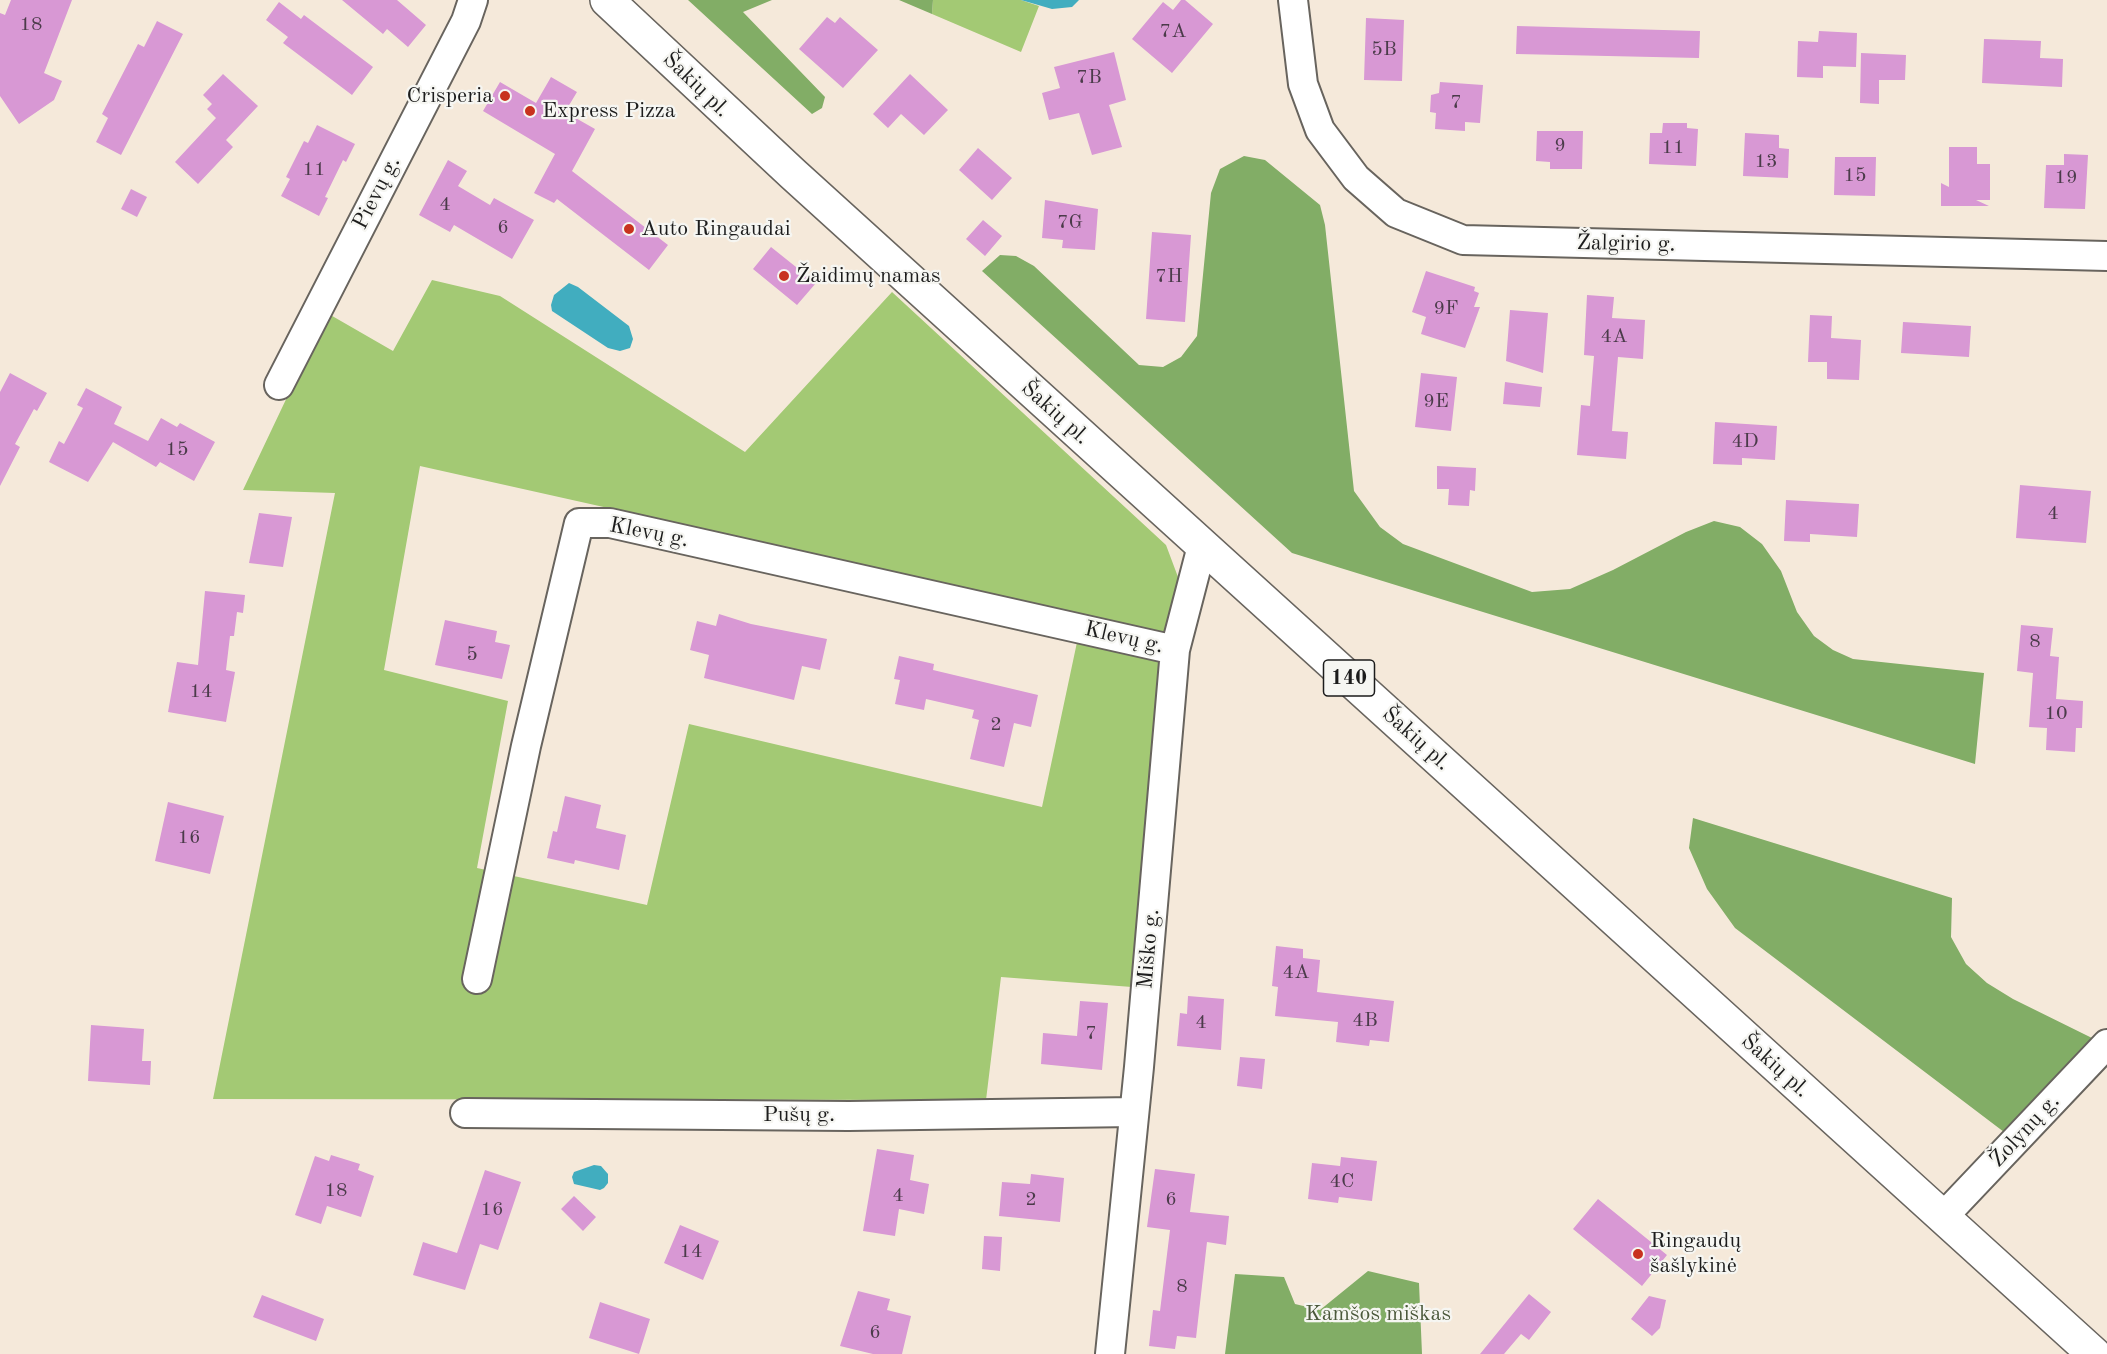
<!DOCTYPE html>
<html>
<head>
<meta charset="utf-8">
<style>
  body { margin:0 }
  canvas { display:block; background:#f5e9da }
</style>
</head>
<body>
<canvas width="2107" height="1354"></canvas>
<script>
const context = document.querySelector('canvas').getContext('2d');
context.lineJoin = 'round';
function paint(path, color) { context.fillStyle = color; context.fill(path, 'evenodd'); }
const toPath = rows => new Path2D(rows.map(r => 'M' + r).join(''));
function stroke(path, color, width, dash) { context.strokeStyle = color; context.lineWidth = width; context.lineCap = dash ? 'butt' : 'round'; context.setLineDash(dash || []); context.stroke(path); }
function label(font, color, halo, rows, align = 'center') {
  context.font = font + ' "Old Standard TT",serif'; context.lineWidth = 4.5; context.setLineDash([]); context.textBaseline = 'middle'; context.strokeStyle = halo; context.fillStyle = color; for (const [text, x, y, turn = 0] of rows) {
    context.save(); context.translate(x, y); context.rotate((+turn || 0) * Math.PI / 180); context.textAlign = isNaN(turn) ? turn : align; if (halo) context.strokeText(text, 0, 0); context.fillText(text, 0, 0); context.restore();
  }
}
const green = toPath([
  [933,0,1021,0,1039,6,1021,52,932,14],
  [432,280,500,296,745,452,892,292,1166,545,1178,577,1157,723,1132,987,1001,977,986,1100,213,1099,335,493,243,490,327,313,393,351],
  [420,466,1083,614,1042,807,689,724,647,905,477,868,508,701,384,670]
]);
const forest = toPath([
  [688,0,772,0,743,12,825,97,822,108,812,114],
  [899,0,933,0,932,14],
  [1244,156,1265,160,1320,205,1325,225,1354,491,1380,527,1403,544,1532,592,1570,589,1613,570,1686,532,1714,521,1740,527,1762,544,1781,571,1797,612,1814,636,1833,650,1853,659,1984,673,1975,764,1292,553,982,271,1000,255,1016,256,1034,266,1139,365,1163,367,1181,357,1197,336,1211,193,1220,169],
  [1693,818,1952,898,1951,937,1966,964,1987,983,2013,999,2092,1038,2004,1132,1735,928,1707,889,1689,848],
  [1368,1271,1419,1283,1422,1354,1225,1354,1235,1274,1284,1277,1295,1304,1320,1310]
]);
const water = toPath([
  [1021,0,1079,0,1072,7,1052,9],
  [569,283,578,287,629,326,633,339,630,348,620,351,608,348,552,311,551,305,554,295],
  [594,1165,601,1166,608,1174,608,1183,604,1188,600,1190,574,1184,572,1177,574,1172]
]);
const building = toPath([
  [11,0,72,0,44,73,62,81,54,100,19,124,0,96,0,13,5,15],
  [342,0,397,0,426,25,408,47,387,29,383,34],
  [1181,0,1185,0,1213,24,1172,73,1132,39,1163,2,1173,10],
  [279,2,301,19,304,15,373,67,352,95,283,43,288,37,266,20],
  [827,17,835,23,840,17,878,50,843,88,799,49],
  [1366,18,1404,20,1402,81,1364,80],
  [157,21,183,34,121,155,96,142,108,118,102,114,138,44,144,47],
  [1517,26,1700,31,1699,58,1516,54],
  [1819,31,1857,33,1856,67,1823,66,1823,78,1797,77,1798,41,1818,42],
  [1984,39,2041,41,2040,58,2063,59,2062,87,1982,83],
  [1114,52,1126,100,1109,105,1122,147,1092,155,1079,113,1049,120,1042,93,1060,88,1054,67],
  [1861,53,1906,55,1905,80,1879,80,1879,104,1860,103],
  [223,74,258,106,226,140,233,147,198,184,175,162,216,118,207,109,212,104,203,95],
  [910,74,948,110,924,135,901,114,888,128,873,114],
  [551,77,577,92,565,112,595,129,572,171,668,245,649,270,557,199,554,203,534,193,555,154,483,111,500,82,536,103],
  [1440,82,1483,85,1480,123,1465,122,1465,131,1435,129,1436,113,1430,112,1431,95,1439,93],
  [1663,123,1687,123,1687,128,1698,129,1696,166,1649,164,1650,133,1662,133],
  [317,125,355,144,346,162,343,160,325,197,328,198,319,216,281,196,290,179,286,177,304,141,308,143],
  [1537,131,1583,131,1582,169,1550,169,1550,162,1536,161],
  [1745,133,1779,135,1779,148,1789,149,1788,178,1743,176],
  [1949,147,1977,147,1977,164,1990,164,1990,200,1976,200,1989,206,1941,206,1941,183,1949,187],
  [978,148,1012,178,992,200,959,170],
  [2064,154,2088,155,2085,209,2044,208,2046,165,2064,165],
  [1835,157,1876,157,1875,196,1834,195],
  [448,160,467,171,458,186,490,205,494,198,534,220,512,259,454,225,450,232,419,215],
  [131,189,147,197,137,217,121,209],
  [1045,200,1098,209,1095,250,1062,248,1063,240,1042,238],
  [983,220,1002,236,985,256,966,239],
  [1152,232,1191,235,1185,322,1146,319],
  [771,247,816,283,797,305,753,269],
  [1426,271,1475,287,1474,291,1479,293,1474,307,1480,307,1465,348,1421,334,1426,317,1412,312],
  [1587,295,1614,297,1612,318,1645,320,1643,359,1618,357,1612,431,1628,432,1626,459,1577,455,1581,405,1590,406,1594,356,1584,355],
  [1510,310,1548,313,1543,373,1506,361],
  [1810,315,1832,316,1831,338,1861,340,1859,380,1827,379,1827,362,1808,362],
  [1903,322,1971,326,1969,357,1901,353],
  [10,373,47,393,37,411,34,409,15,444,20,447,0,486,0,392],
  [1421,373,1457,377,1451,431,1415,427],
  [1505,382,1542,387,1540,407,1503,404],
  [86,388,122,407,114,424,148,441,161,418,177,427,180,423,215,442,194,481,160,462,156,467,113,442,88,482,49,462,59,441,64,444,83,408,77,405],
  [1715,422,1777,426,1775,460,1742,458,1742,465,1713,464],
  [1437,466,1476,468,1475,491,1470,490,1469,506,1448,505,1449,489,1437,489],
  [2020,485,2091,491,2086,543,2016,538],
  [1786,500,1859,504,1857,537,1810,534,1810,542,1784,541],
  [259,513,292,517,283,567,249,563],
  [205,591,245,595,243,613,237,612,234,636,230,636,226,670,235,672,226,722,168,712,177,662,198,665],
  [719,614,751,624,827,639,820,670,802,666,794,700,704,678,709,655,690,650,697,621,716,626],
  [445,620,497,631,495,642,510,645,502,679,435,665],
  [2021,625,2053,628,2050,656,2059,657,2056,699,2083,701,2082,728,2076,728,2075,752,2046,750,2047,728,2029,727,2033,673,2017,671],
  [899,656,934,664,933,670,1038,695,1031,727,1014,723,1004,767,970,759,979,720,972,718,974,710,926,699,924,710,895,704,900,680,894,679],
  [565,796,601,805,596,828,626,835,619,870,575,860,574,864,547,858,553,831,557,832],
  [168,802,224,816,210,874,155,861],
  [1276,946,1303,949,1303,958,1320,960,1317,992,1394,1001,1389,1042,1370,1040,1369,1046,1336,1042,1338,1022,1275,1016,1278,987,1272,986],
  [1188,996,1224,999,1221,1050,1177,1046,1180,1013,1187,1014],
  [1080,1001,1108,1003,1102,1070,1041,1064,1043,1033,1077,1036],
  [91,1025,144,1029,142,1061,151,1061,150,1085,88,1081],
  [1240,1057,1265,1059,1262,1089,1237,1086],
  [877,1149,914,1155,910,1180,929,1184,924,1214,899,1209,895,1236,863,1231],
  [331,1155,360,1164,358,1170,374,1176,361,1217,327,1206,321,1224,295,1215,315,1156,329,1161],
  [1341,1157,1377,1161,1372,1201,1339,1197,1338,1203,1308,1199,1312,1163,1340,1166],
  [1155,1169,1195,1174,1190,1212,1229,1216,1226,1245,1207,1242,1196,1338,1177,1336,1175,1349,1149,1346,1153,1310,1160,1311,1170,1230,1147,1227],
  [485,1170,521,1182,498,1250,480,1244,465,1290,413,1275,423,1242,457,1253],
  [1031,1174,1064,1178,1060,1222,999,1216,1002,1182,1030,1184],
  [574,1196,596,1217,583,1231,561,1209],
  [1598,1199,1667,1255,1642,1286,1573,1229],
  [680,1225,719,1241,703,1280,664,1263],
  [984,1236,1002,1237,1000,1271,982,1269],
  [858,1291,890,1299,887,1310,911,1316,902,1354,873,1354,840,1346],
  [1529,1294,1551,1312,1529,1340,1521,1334,1504,1354,1480,1354],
  [262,1295,324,1319,316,1341,253,1317],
  [1649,1296,1666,1300,1660,1328,1652,1336,1631,1319],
  [600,1302,650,1319,639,1354,589,1338]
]);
const street = toPath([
  [1293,0,1303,84,1320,130,1356,178,1396,213,1463,240,2107,256],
  [279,385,466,21,473,0],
  [477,979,526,746,579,523,610,523,1175,650],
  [465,1113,849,1116,1134,1112],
  [1942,1218,2107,1044],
  [1110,1354,1139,1067,1175,650,1202,546]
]);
const primary = toPath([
  [607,0,793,174,2094,1354]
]);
const markers = [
  [505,96,6,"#c8321e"],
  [530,111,6,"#c8321e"],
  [629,229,6,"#c8321e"],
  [784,276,6,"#c8321e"],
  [1638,1254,6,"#c8321e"]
];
const numberNames = [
  ["18",31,25],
  ["7A",1173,32],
  ["5B",1384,50],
  ["7B",1089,78],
  ["7",1456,103],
  ["9",1560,146],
  ["11",1673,148],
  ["13",1766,162],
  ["11",314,170],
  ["15",1855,176],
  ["19",2066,178],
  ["4",445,205],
  ["7G",1070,223],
  ["6",503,228],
  ["7H",1169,277],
  ["9F",1446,309],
  ["4A",1614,337],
  ["9E",1436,402],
  ["4D",1745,442],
  ["15",177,450],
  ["4",2053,514],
  ["8",2035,642],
  ["5",472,655],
  ["14",201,692],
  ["10",2056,714],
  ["2",996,725],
  ["16",189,838],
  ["4A",1296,973],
  ["4B",1365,1021],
  ["4",1201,1023],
  ["7",1091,1034],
  ["4C",1342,1182],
  ["18",336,1191],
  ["4",898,1196],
  ["2",1031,1200],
  ["6",1171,1200],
  ["16",492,1210],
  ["14",691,1252],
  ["8",1182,1287],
  ["6",875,1333]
];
const shields = [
  [1349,678,51]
];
const shieldNames = [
  ["140",1349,678]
];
const streetNames = [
  ["Šakių pl.",696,85,44],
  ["Pievų g.",377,193,-63],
  ["Žalgirio g.",1626,244,1],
  ["Šakių pl.",1055,413,42],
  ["Klevų g.",649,533,11],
  ["Klevų g.",1124,638,13],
  ["Šakių pl.",1416,739,42],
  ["Miško g.",1149,949,-85],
  ["Šakių pl.",1775,1066,42],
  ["Pušų g.",799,1115],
  ["Žolynų g.",2025,1131,-47]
];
const poiNames = [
  ["Crisperia",493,96,"right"],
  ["Express Pizza",542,111],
  ["Auto Ringaudai",641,229],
  ["Žaidimų namas",796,276],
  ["Ringaudų",1650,1241],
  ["šašlykinė",1650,1266]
];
const parkNames = [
  ["Kamšos miškas",1378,1314]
];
paint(green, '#a3c974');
paint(forest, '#82ad66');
paint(water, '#41adbf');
paint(building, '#d898d4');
stroke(street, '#68645e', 32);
stroke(primary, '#68645e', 36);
stroke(street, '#fff', 28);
stroke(primary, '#fff', 33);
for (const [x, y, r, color] of markers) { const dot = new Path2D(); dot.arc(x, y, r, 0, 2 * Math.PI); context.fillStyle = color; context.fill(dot); stroke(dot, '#f6f6f2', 2); }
label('20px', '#4b3b4a', null, numberNames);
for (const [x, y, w] of shields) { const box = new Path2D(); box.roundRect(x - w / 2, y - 18, w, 36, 4.5); context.fillStyle = '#f6f6f2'; context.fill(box); stroke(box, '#1c1c1c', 1.5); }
label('bold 21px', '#1c1c1c', null, shieldNames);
label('22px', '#1c1c1c', '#f6f6f2', streetNames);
label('22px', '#1c1c1c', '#f6f6f2', poiNames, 'left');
label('22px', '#4b593b', '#f6f6f2', parkNames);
</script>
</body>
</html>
